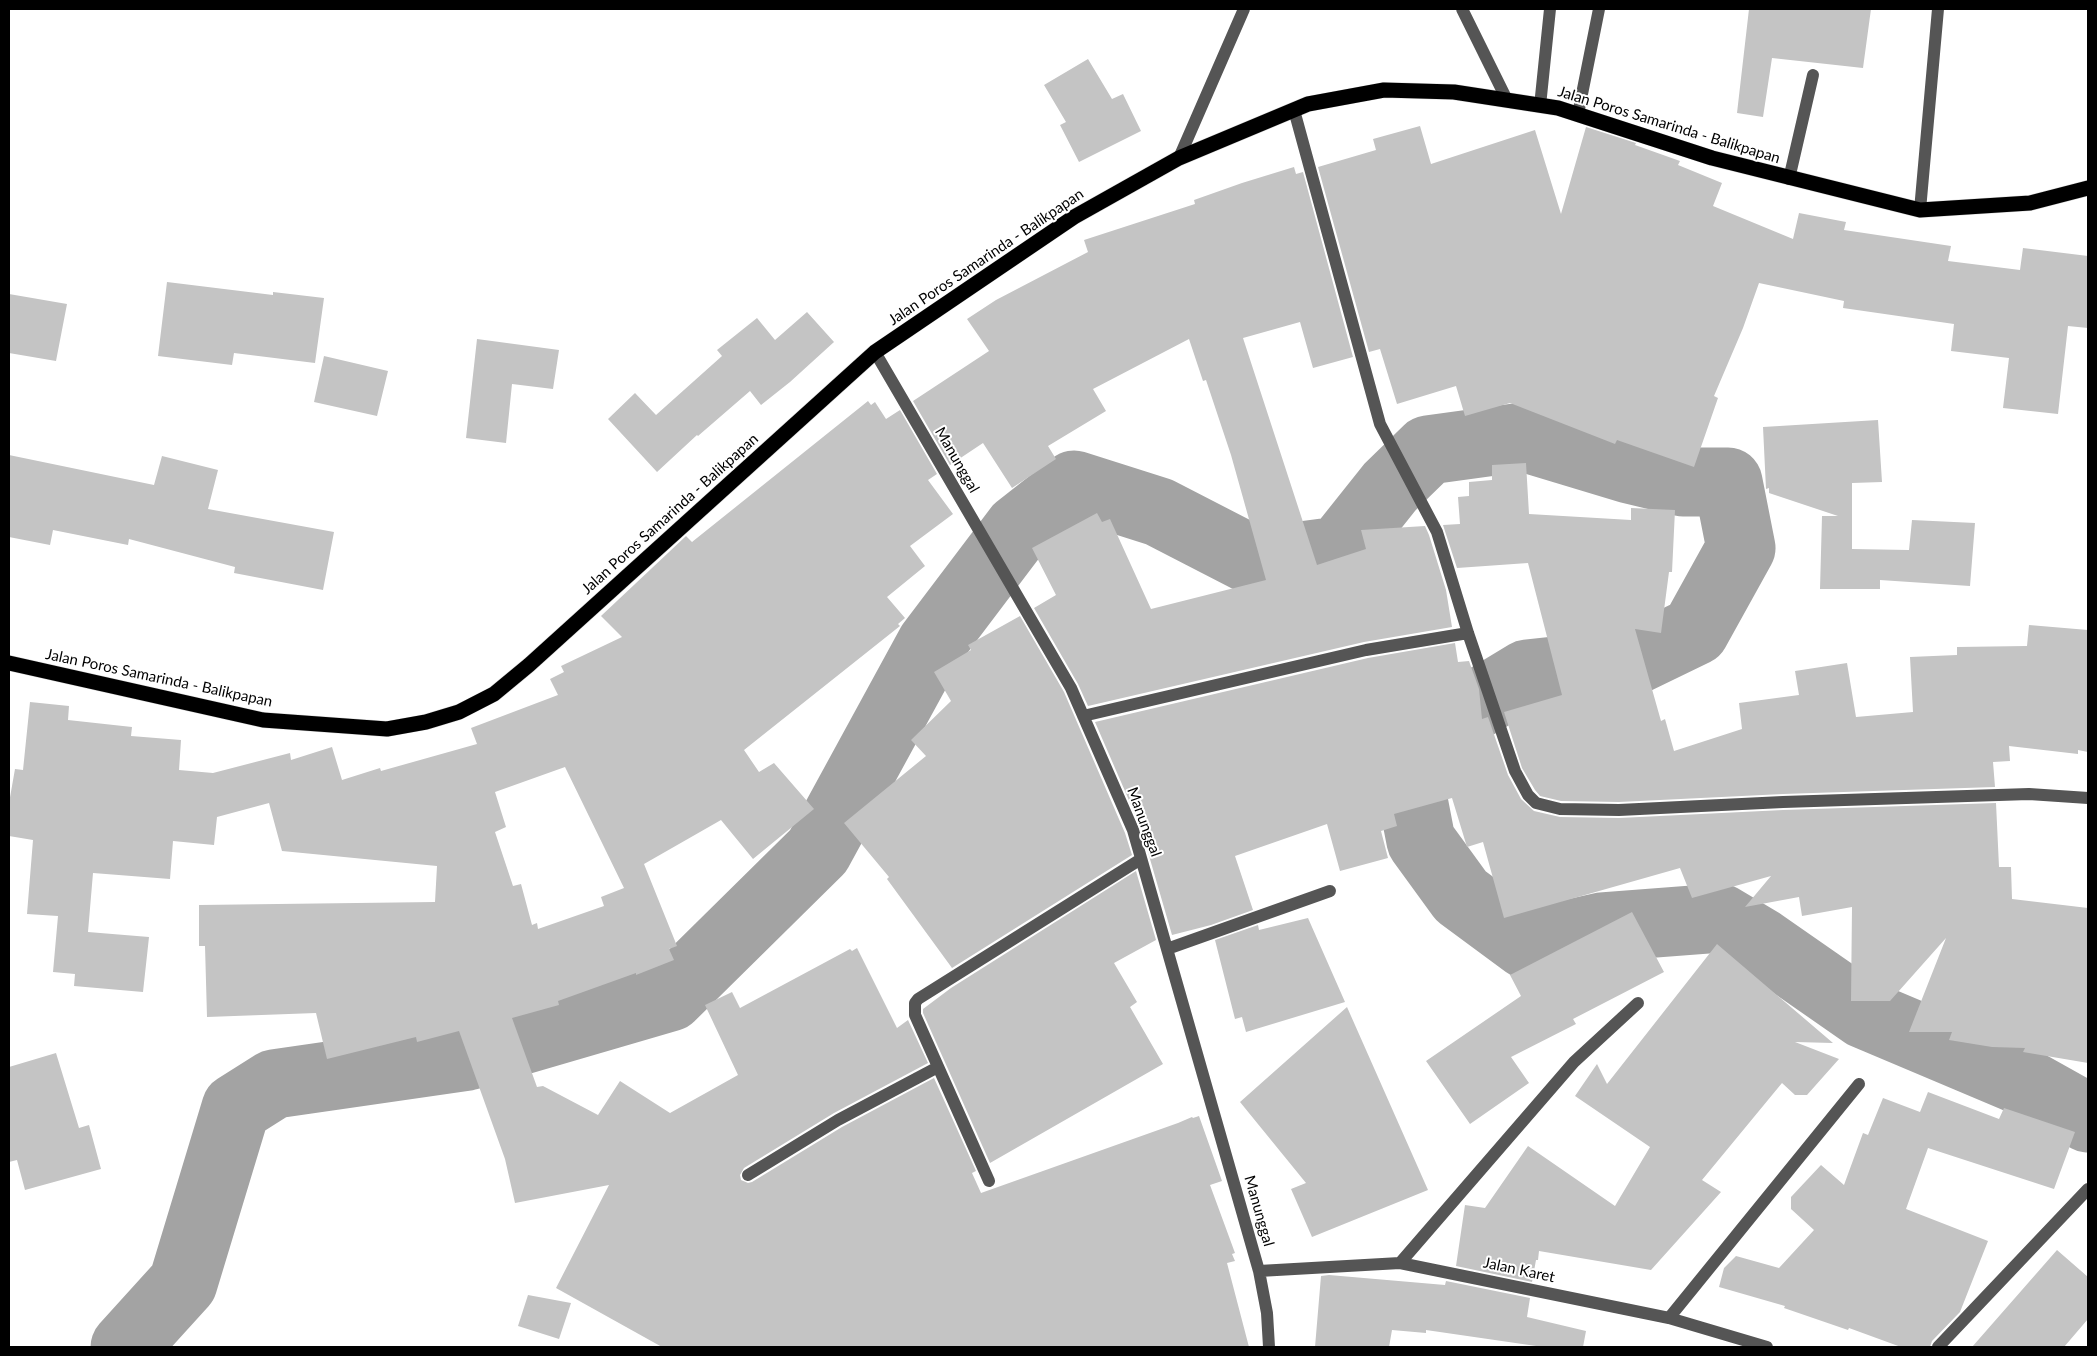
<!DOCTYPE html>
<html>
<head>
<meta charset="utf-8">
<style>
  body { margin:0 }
  #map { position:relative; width:2097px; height:1356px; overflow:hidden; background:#fff; font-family:Lato,sans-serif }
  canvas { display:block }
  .frame { position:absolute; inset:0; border:10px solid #000; pointer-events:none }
</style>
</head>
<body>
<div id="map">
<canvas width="2097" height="1356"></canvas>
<div class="frame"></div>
</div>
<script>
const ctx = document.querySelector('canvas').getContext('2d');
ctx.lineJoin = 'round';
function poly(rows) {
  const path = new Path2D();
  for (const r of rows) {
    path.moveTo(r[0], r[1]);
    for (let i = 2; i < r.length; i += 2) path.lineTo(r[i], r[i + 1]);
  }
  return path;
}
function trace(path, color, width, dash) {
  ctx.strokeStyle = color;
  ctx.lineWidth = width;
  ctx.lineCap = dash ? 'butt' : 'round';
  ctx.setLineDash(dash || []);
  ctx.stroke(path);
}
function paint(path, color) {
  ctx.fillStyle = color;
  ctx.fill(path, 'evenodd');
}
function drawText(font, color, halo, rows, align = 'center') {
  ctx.font = font + ' Lato,sans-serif';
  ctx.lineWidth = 4;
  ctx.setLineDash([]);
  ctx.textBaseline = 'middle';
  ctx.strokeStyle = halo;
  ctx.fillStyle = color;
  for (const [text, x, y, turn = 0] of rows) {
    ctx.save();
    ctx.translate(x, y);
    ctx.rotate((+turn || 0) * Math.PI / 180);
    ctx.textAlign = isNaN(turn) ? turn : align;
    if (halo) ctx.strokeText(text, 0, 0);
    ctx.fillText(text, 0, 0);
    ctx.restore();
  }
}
trace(poly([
  [125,1347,183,1283,236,1108,274,1084,468,1056,670,997,818,851,931,644,1018,529,1074,485,1159,512,1256,562,1339,551,1390,487,1428,450,1523,437,1629,469,1683,482,1728,482,1741,548,1695,631,1629,663,1527,674,1451,720,1409,779,1421,841,1461,896,1526,944,1602,927,1720,918,1762,943,1864,1014,2018,1079,2088,1118]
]), '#a3a3a3', 69);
paint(poly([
  [1749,9,1871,9,1863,68,1772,58,1763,117,1737,113],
  [1088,59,1112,99,1123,94,1141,131,1079,162,1060,125,1066,122,1044,85],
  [1420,126,1431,164,1535,130,1561,214,1586,127,1636,143,1635,145,1680,161,1678,165,1722,183,1713,206,1793,239,1799,213,1846,222,1844,230,1951,246,1948,261,2020,270,2023,248,2088,256,2088,328,2068,326,2058,414,2003,408,2009,358,1951,351,1954,324,1843,308,1844,301,1759,283,1743,328,1714,396,1718,398,1694,467,1617,440,1615,444,1510,403,1465,416,1456,386,1397,404,1380,349,1369,352,1318,167,1376,150,1373,139],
  [1294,167,1296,174,1303,172,1353,357,1313,368,1300,322,1243,338,1317,565,1366,549,1361,530,1425,526,1429,535,1446,590,1452,627,1364,642,1088,706,1078,684,1034,608,1056,595,1032,548,1097,513,1102,522,1110,519,1151,609,1266,580,1231,455,1206,380,1203,381,1189,339,1093,389,1106,411,1048,446,1056,459,1012,488,983,443,950,465,913,401,989,351,967,319,996,300,1088,252,1084,240,1195,204,1194,200,1242,183],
  [167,282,273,295,273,292,324,298,315,363,234,353,232,365,158,356],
  [9,294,67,304,56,361,9,353],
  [807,312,834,342,790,382,761,405,750,391,698,436,697,435,657,472,608,419,635,393,656,415,722,356,717,350,757,318,775,340],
  [477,339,559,350,553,389,512,384,506,443,466,438],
  [324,356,388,371,377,416,314,402],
  [868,401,871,405,875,402,886,419,900,410,937,474,928,480,953,514,910,546,925,566,887,597,905,618,898,624,900,626,744,750,759,772,774,763,814,809,753,859,721,820,644,864,677,946,669,949,674,960,636,975,636,973,558,1001,559,1005,512,1018,537,1087,543,1086,598,1115,620,1081,670,1113,738,1075,705,1005,732,992,740,1008,850,949,852,951,857,948,897,1028,908,1020,928,1063,834,1113,744,1168,740,1175,741,1180,748,1183,752,1182,842,1127,934,1078,976,1171,972,1173,981,1193,1178,1123,1192,1117,1193,1118,1199,1116,1222,1181,1210,1185,1235,1253,1232,1254,1235,1261,1227,1263,1249,1347,662,1347,556,1288,609,1185,515,1203,505,1159,459,1031,417,1042,416,1037,327,1059,316,1013,207,1017,205,946,199,946,199,905,435,902,437,866,282,851,269,803,217,817,214,845,173,841,170,879,93,873,88,932,149,937,143,992,74,986,75,974,53,972,58,916,27,914,33,840,9,836,9,803,15,769,23,770,30,702,69,706,68,720,132,727,131,736,181,740,179,770,213,773,290,753,291,760,332,747,342,780,380,768,381,771,477,744,471,728,558,695,550,679,564,672,561,666,622,637,601,616,686,536,692,542],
  [565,767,624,888,601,897,604,906,538,929,537,923,532,925,521,884,513,886,495,832,506,827,495,792],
  [1878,420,1882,482,1852,483,1852,549,1909,550,1912,520,1975,523,1970,586,1880,580,1880,589,1820,589,1822,516,1838,516,1769,493,1769,488,1766,489,1763,427],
  [9,455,154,485,162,456,218,470,208,509,334,532,323,590,234,573,235,567,129,539,128,545,53,530,50,545,9,537],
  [1526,463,1529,514,1631,520,1631,508,1675,510,1672,572,1669,572,1661,633,1635,629,1661,721,1665,719,1674,751,1742,729,1739,703,1799,695,1795,671,1847,663,1856,717,1913,712,1910,657,1957,655,1957,647,2027,646,2029,625,2088,630,2088,752,2078,750,2078,754,2009,746,2010,761,1993,762,1995,787,1783,794,1619,802,1561,801,1540,796,1535,790,1522,768,1504,712,1562,695,1528,563,1457,568,1443,525,1460,524,1458,497,1469,496,1469,482,1492,480,1492,465],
  [1020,616,1064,692,1125,833,1132,855,952,968,887,879,889,877,844,823,926,756,911,740,951,701,934,672,971,650,968,645],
  [1455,643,1458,662,1469,661,1479,689,1482,719,1488,717,1508,775,1521,799,1534,811,1560,817,1619,818,1783,810,1996,803,1999,867,2011,867,2012,899,2088,908,2088,1063,2023,1052,2025,1048,1992,1047,1949,1040,1952,1032,1909,1032,1946,938,1890,1001,1851,1001,1852,907,1802,916,1799,897,1745,907,1771,876,1692,898,1680,868,1504,918,1483,842,1467,847,1452,798,1394,814,1397,826,1381,831,1388,858,1340,871,1327,824,1235,856,1253,910,1211,925,1172,935,1141,828,1095,722,1368,658],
  [1136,871,1156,940,1114,963,1137,1002,1130,1007,1163,1064,990,1163,923,1013,923,1009,951,988],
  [1632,912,1664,972,1573,1019,1576,1024,1511,1057,1529,1083,1470,1124,1426,1061,1521,996,1510,975],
  [1308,918,1345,1002,1246,1032,1242,1017,1235,1019,1215,940,1258,925,1259,930],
  [1717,944,1833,1043,1795,1042,1839,1059,1807,1095,1795,1095,1782,1083,1702,1180,1721,1192,1651,1270,1539,1251,1538,1260,1536,1260,1532,1282,1456,1266,1465,1205,1485,1208,1528,1146,1615,1206,1650,1147,1575,1096,1597,1064,1607,1084],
  [1347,1007,1428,1190,1312,1237,1291,1189,1306,1183,1240,1102],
  [56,1053,79,1128,89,1125,101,1169,25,1190,17,1160,9,1162,9,1067],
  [1928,1092,1999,1119,2004,1108,2075,1132,2054,1189,1928,1148,1906,1209,1988,1241,1960,1312,1932,1341,1930,1347,1901,1347,1849,1328,1848,1330,1784,1308,1785,1306,1719,1287,1724,1268,1736,1256,1779,1268,1814,1230,1791,1209,1791,1197,1821,1165,1844,1185,1863,1133,1868,1135,1883,1098,1920,1112],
  [2057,1250,2088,1277,2088,1319,2064,1347,1972,1347],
  [1329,1275,1445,1285,1446,1281,1530,1298,1527,1317,1586,1331,1583,1347,1543,1347,1426,1330,1426,1333,1392,1330,1389,1347,1315,1347,1321,1276],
  [528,1295,571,1303,559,1339,518,1326]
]), '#c4c4c4');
const highway = poly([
  [9,663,263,720,387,729,426,722,459,712,494,694,529,665,875,352,1074,217,1179,158,1308,104,1384,90,1454,92,1558,108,1712,158,1920,210,2030,203,2088,188]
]);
trace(highway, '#dbdbdb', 16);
trace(poly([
  [1462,9,1507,100],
  [1540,106,1550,9],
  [1294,110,1380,424,1437,532,1468,633,1515,771,1528,795,1536,803,1560,809,1619,810,1783,802,2029,794,2088,798],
  [1578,114,1599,9],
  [1179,158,1244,9],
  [1789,179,1813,75],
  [1920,210,1938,9],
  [875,352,1071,688,1133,830,1259,1271,1267,1313,1269,1347],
  [1083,716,1366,650,1468,633],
  [1167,949,1330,891],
  [748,1175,838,1120,938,1067],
  [989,1181,915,1015,915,1003,918,999,1141,859],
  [1400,1263,1574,1062,1638,1003],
  [1259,1271,1400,1263,1669,1318,1767,1347],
  [1669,1318,1859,1084],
  [1938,1347,2088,1189]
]), '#555', 12);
trace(highway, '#000', 15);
drawText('15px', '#000', '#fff', [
  ["Jalan Poros Samarinda - Balikpapan",1669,125,17],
  ["Jalan Poros Samarinda - Balikpapan",986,257,-34],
  ["Manunggal",957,460,60],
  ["Jalan Poros Samarinda - Balikpapan",670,514,-42],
  ["Jalan Poros Samarinda - Balikpapan",159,678,12],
  ["Manunggal",1144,822,70],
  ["Manunggal",1259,1211,74],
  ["Jalan Karet",1519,1270,12]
]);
</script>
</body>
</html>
